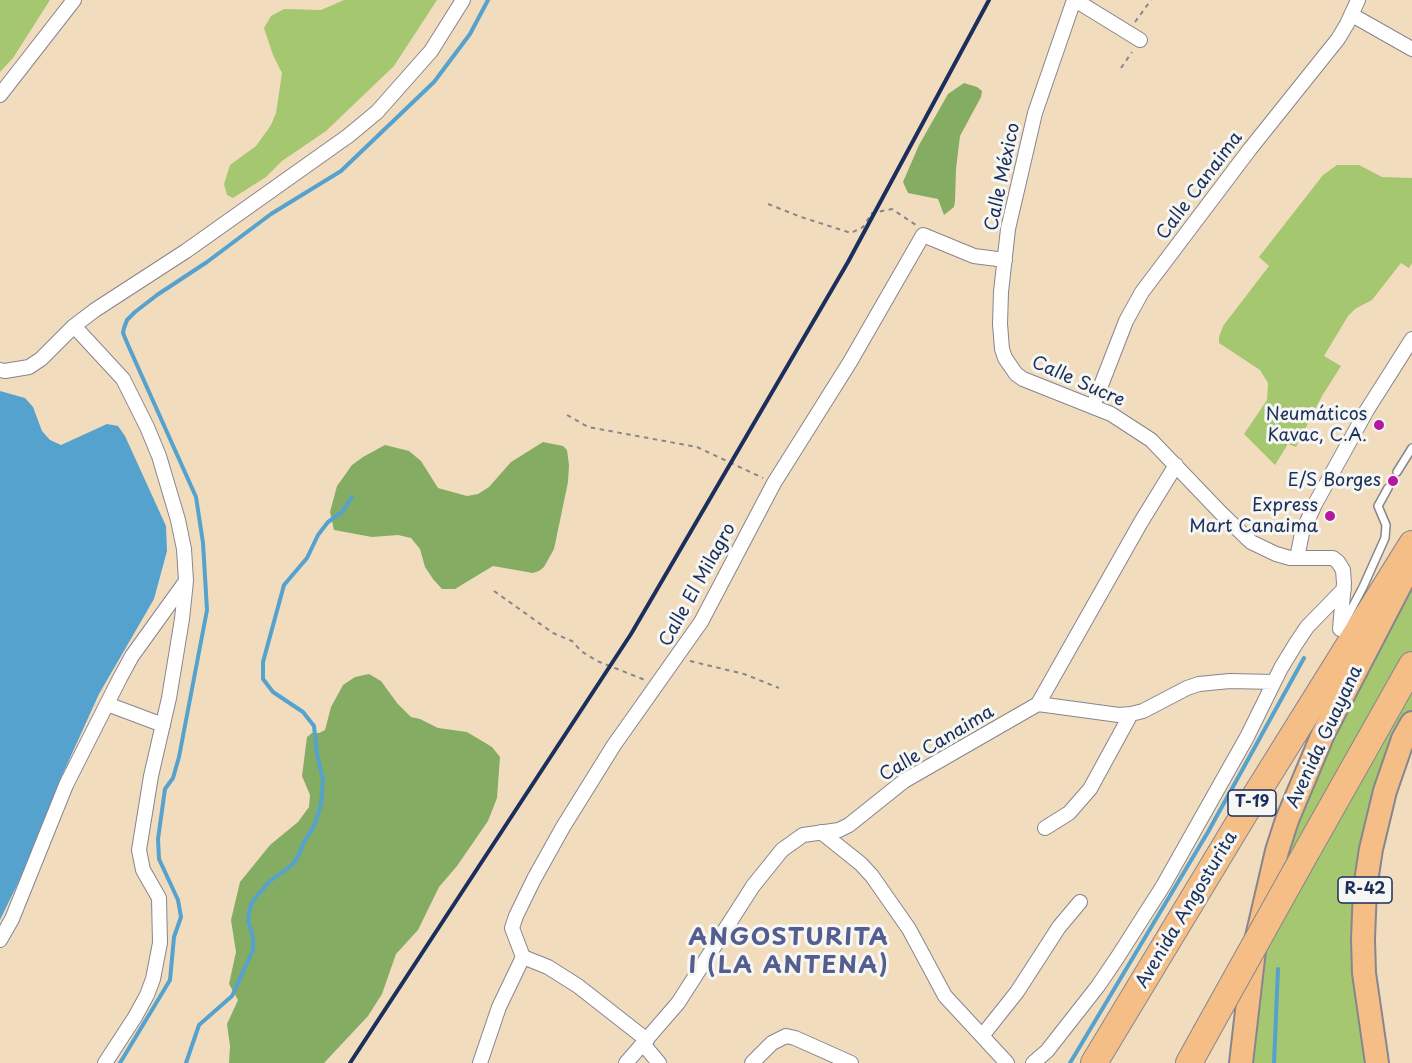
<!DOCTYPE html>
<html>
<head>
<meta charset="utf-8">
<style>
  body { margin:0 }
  canvas { display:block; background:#f2dcbe }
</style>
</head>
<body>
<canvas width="1412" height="1063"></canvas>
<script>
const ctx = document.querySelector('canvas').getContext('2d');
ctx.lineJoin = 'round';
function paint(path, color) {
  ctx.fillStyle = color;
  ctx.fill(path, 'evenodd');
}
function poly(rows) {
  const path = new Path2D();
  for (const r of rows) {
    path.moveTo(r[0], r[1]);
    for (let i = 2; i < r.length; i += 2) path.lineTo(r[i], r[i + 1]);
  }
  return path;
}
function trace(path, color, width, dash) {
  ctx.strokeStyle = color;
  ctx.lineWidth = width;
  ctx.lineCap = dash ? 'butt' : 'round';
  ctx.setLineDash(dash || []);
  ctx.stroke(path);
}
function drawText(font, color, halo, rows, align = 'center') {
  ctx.font = font + ' "Playpen Sans",sans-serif';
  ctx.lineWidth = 6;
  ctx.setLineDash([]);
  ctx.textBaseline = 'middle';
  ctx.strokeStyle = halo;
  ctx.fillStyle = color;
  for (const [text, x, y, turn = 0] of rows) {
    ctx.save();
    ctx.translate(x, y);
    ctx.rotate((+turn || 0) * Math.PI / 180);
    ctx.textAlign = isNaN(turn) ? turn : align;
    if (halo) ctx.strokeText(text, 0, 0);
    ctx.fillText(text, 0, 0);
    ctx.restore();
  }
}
paint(poly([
  [0,0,50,0,13,58,0,72],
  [344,0,437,0,394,66,326,131,282,161,266,177,233,198,227,195,224,184,230,165,256,146,271,125,276,113,282,73,273,55,264,28,271,16,284,9,321,10],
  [1337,165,1359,165,1382,177,1412,178,1412,263,1409,268,1401,263,1372,300,1355,309,1348,316,1324,356,1341,366,1322,396,1296,447,1288,444,1275,465,1244,434,1267,400,1268,383,1260,370,1219,343,1219,337,1223,326,1269,266,1259,257,1323,175],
  [1412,562,1412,723,1371,849,1377,1063,1241,1063,1277,851]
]), '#a5c770');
paint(poly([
  [964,83,977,87,982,91,981,97,960,136,956,169,955,201,954,207,944,215,938,199,908,193,903,182,919,145,948,94],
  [543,442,563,446,567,450,569,465,568,482,554,549,544,567,539,571,533,573,493,566,455,589,442,589,433,579,425,567,420,549,411,538,398,535,372,537,334,530,330,512,337,486,352,465,363,457,385,445,409,451,421,461,438,488,467,496,478,494,489,487,511,462],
  [369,674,381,681,397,703,411,717,420,719,438,728,467,732,492,747,500,757,497,798,488,821,457,866,439,887,418,930,396,954,382,994,368,1016,324,1063,229,1063,230,1046,227,1024,238,1000,229,984,236,952,231,920,240,882,270,845,298,822,309,807,310,795,302,776,307,737,312,733,319,733,325,730,331,707,343,685,355,677]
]), '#84ac62');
paint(poly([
  [0,391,25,398,33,407,42,431,50,440,61,445,107,424,118,426,125,436,166,526,167,551,154,599,99,694,60,780,34,850,0,920]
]), '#55a2ce');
trace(poly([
  [120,1063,170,980,174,937,181,917,178,900,159,859,158,839,165,789,173,778,179,757,207,610,203,543,196,497,128,345,123,333,124,328,127,320,135,312,157,295,207,262,271,214,341,171,434,82,470,34,488,0],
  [186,1063,199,1025,232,996,253,950,253,937,248,920,250,907,255,898,270,881,292,865,298,857,303,844,315,824,321,804,323,780,317,754,314,726,303,712,273,692,263,679,263,662,284,585,307,558,318,535,328,522,342,512,352,497],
  [1070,1063,1208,832,1304,658],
  [1274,1063,1278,969]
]), '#55a2ce', 4);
const service = poly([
  [1397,472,1412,448],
  [1345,621,1363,587,1385,538,1386,525,1378,506,1388,488]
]);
const minor = poly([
  [1074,0,1035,113,1008,229,1001,292,1000,324,1002,349,1005,358,1016,374,1023,379,1111,414,1151,440,1221,513,1251,542,1276,554,1290,558,1333,558,1338,562,1343,570,1344,583,1340,629],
  [1075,0,1140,40],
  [1352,15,1412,49],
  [0,95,74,0],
  [74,326,123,379,147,427,159,456,178,520,184,549,186,581,182,619,169,698,151,776,139,850,143,870,159,898,160,943,153,979,147,995,135,1017,105,1063],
  [0,370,5,371,29,367,41,359,74,326,95,310,186,251,348,136,377,112,431,51,463,0],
  [1093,406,1126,321,1142,292,1250,149,1338,39,1347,24,1358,0],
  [1297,558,1302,533,1315,504,1367,410,1412,339],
  [107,704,163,725],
  [1038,704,1119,715,1131,714,1143,711,1187,688,1199,684,1230,681,1274,682],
  [1045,828,1069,813,1090,789,1131,714],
  [821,832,861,864,872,876,909,929,945,996,1007,1063],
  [0,940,12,919,66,785,120,678,132,656,186,581],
  [523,957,512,928,516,916,534,879,563,827,614,745,701,622,774,483,850,362,923,235,974,256,1005,260],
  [523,957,548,967,578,986,647,1040],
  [982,1036,1017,992,1059,927,1080,902],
  [643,1044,659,1063],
  [480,1063,499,1007,523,957],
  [626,1063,678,1003,753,886,782,850,803,835,839,830,849,825,904,781,1038,704,1141,522,1176,465],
  [752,1063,772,1043,786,1036,795,1038,851,1063],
  [1033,1063,1047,1051,1098,986,1117,958,1163,886,1247,737,1281,668,1295,645,1307,627,1344,589]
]);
const primary = poly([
  [1241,1063,1254,950,1277,851,1287,820,1323,734,1407,572],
  [1377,1063,1364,973,1363,939,1365,888,1371,849,1385,791,1403,739,1412,723]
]);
const motorway = poly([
  [1307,851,1412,665],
  [1094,1063,1252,801,1412,544],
  [1189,1063,1205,1034]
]);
trace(service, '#86868e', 10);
trace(minor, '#86868e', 16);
trace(primary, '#86868e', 26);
trace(motorway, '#86868e', 28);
trace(poly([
  [1135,22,1151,0],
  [1121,68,1132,52],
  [768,204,801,217,851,233,863,227,872,213,892,209,916,225],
  [567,415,588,427,697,447,763,478],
  [494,591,553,633,572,641,581,651,597,661,645,680],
  [690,661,744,674,779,688]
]), '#86868e', 2, [4.5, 4.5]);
trace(service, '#fff', 7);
trace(minor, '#fff', 14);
trace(primary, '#f5be86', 22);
trace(motorway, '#f5be86', 26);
trace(poly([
  [350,1063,631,634,848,262,989,0]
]), '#1b2f5e', 4);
const motorwayBridge = poly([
  [1205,1034,1307,851]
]);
trace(motorwayBridge, '#86868e', 28, []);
trace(motorwayBridge, '#f5be86', 26);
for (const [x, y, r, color] of [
  [1379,425,6,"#b5179e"],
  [1393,481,6,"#b5179e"],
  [1330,516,6,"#b5179e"]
]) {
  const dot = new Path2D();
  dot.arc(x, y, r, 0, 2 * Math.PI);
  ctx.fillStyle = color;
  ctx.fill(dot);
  trace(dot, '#f6f6f2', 2);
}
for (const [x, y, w] of [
  [1252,803,48],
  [1365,890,54]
]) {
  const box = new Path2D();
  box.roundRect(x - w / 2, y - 13, w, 26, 4.5);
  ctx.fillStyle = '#f6f6f2';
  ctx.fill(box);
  trace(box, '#1b2f5e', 1.5);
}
drawText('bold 16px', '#1b2f5e', null, [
  ["T-19",1252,803],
  ["R-42",1365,890]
]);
drawText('18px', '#1b2f5e', '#f6f6f2', [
  ["Calle México",1003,177,-78],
  ["Calle Canaima",1200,186,-53],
  ["Calle Sucre",1078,382,24],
  ["Calle El Milagro",698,585,-61],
  ["Avenida Guayana",1325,737,-65],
  ["Calle Canaima",937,744,-31],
  ["Avenida Angosturita",1187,910,-59]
]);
drawText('18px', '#1b2f5e', '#f6f6f2', [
  ["Neumáticos",1367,415],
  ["Kavac, C.A.",1367,436],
  ["E/S Borges",1381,481],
  ["Express",1318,506],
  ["Mart Canaima",1318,527]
], 'right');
ctx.letterSpacing = '1.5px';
drawText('bold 24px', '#545d8f', '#f6f6f2', [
  ["ANGOSTURITA",789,938],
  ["I (LA ANTENA)",789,966]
]);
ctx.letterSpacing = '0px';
</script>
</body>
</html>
